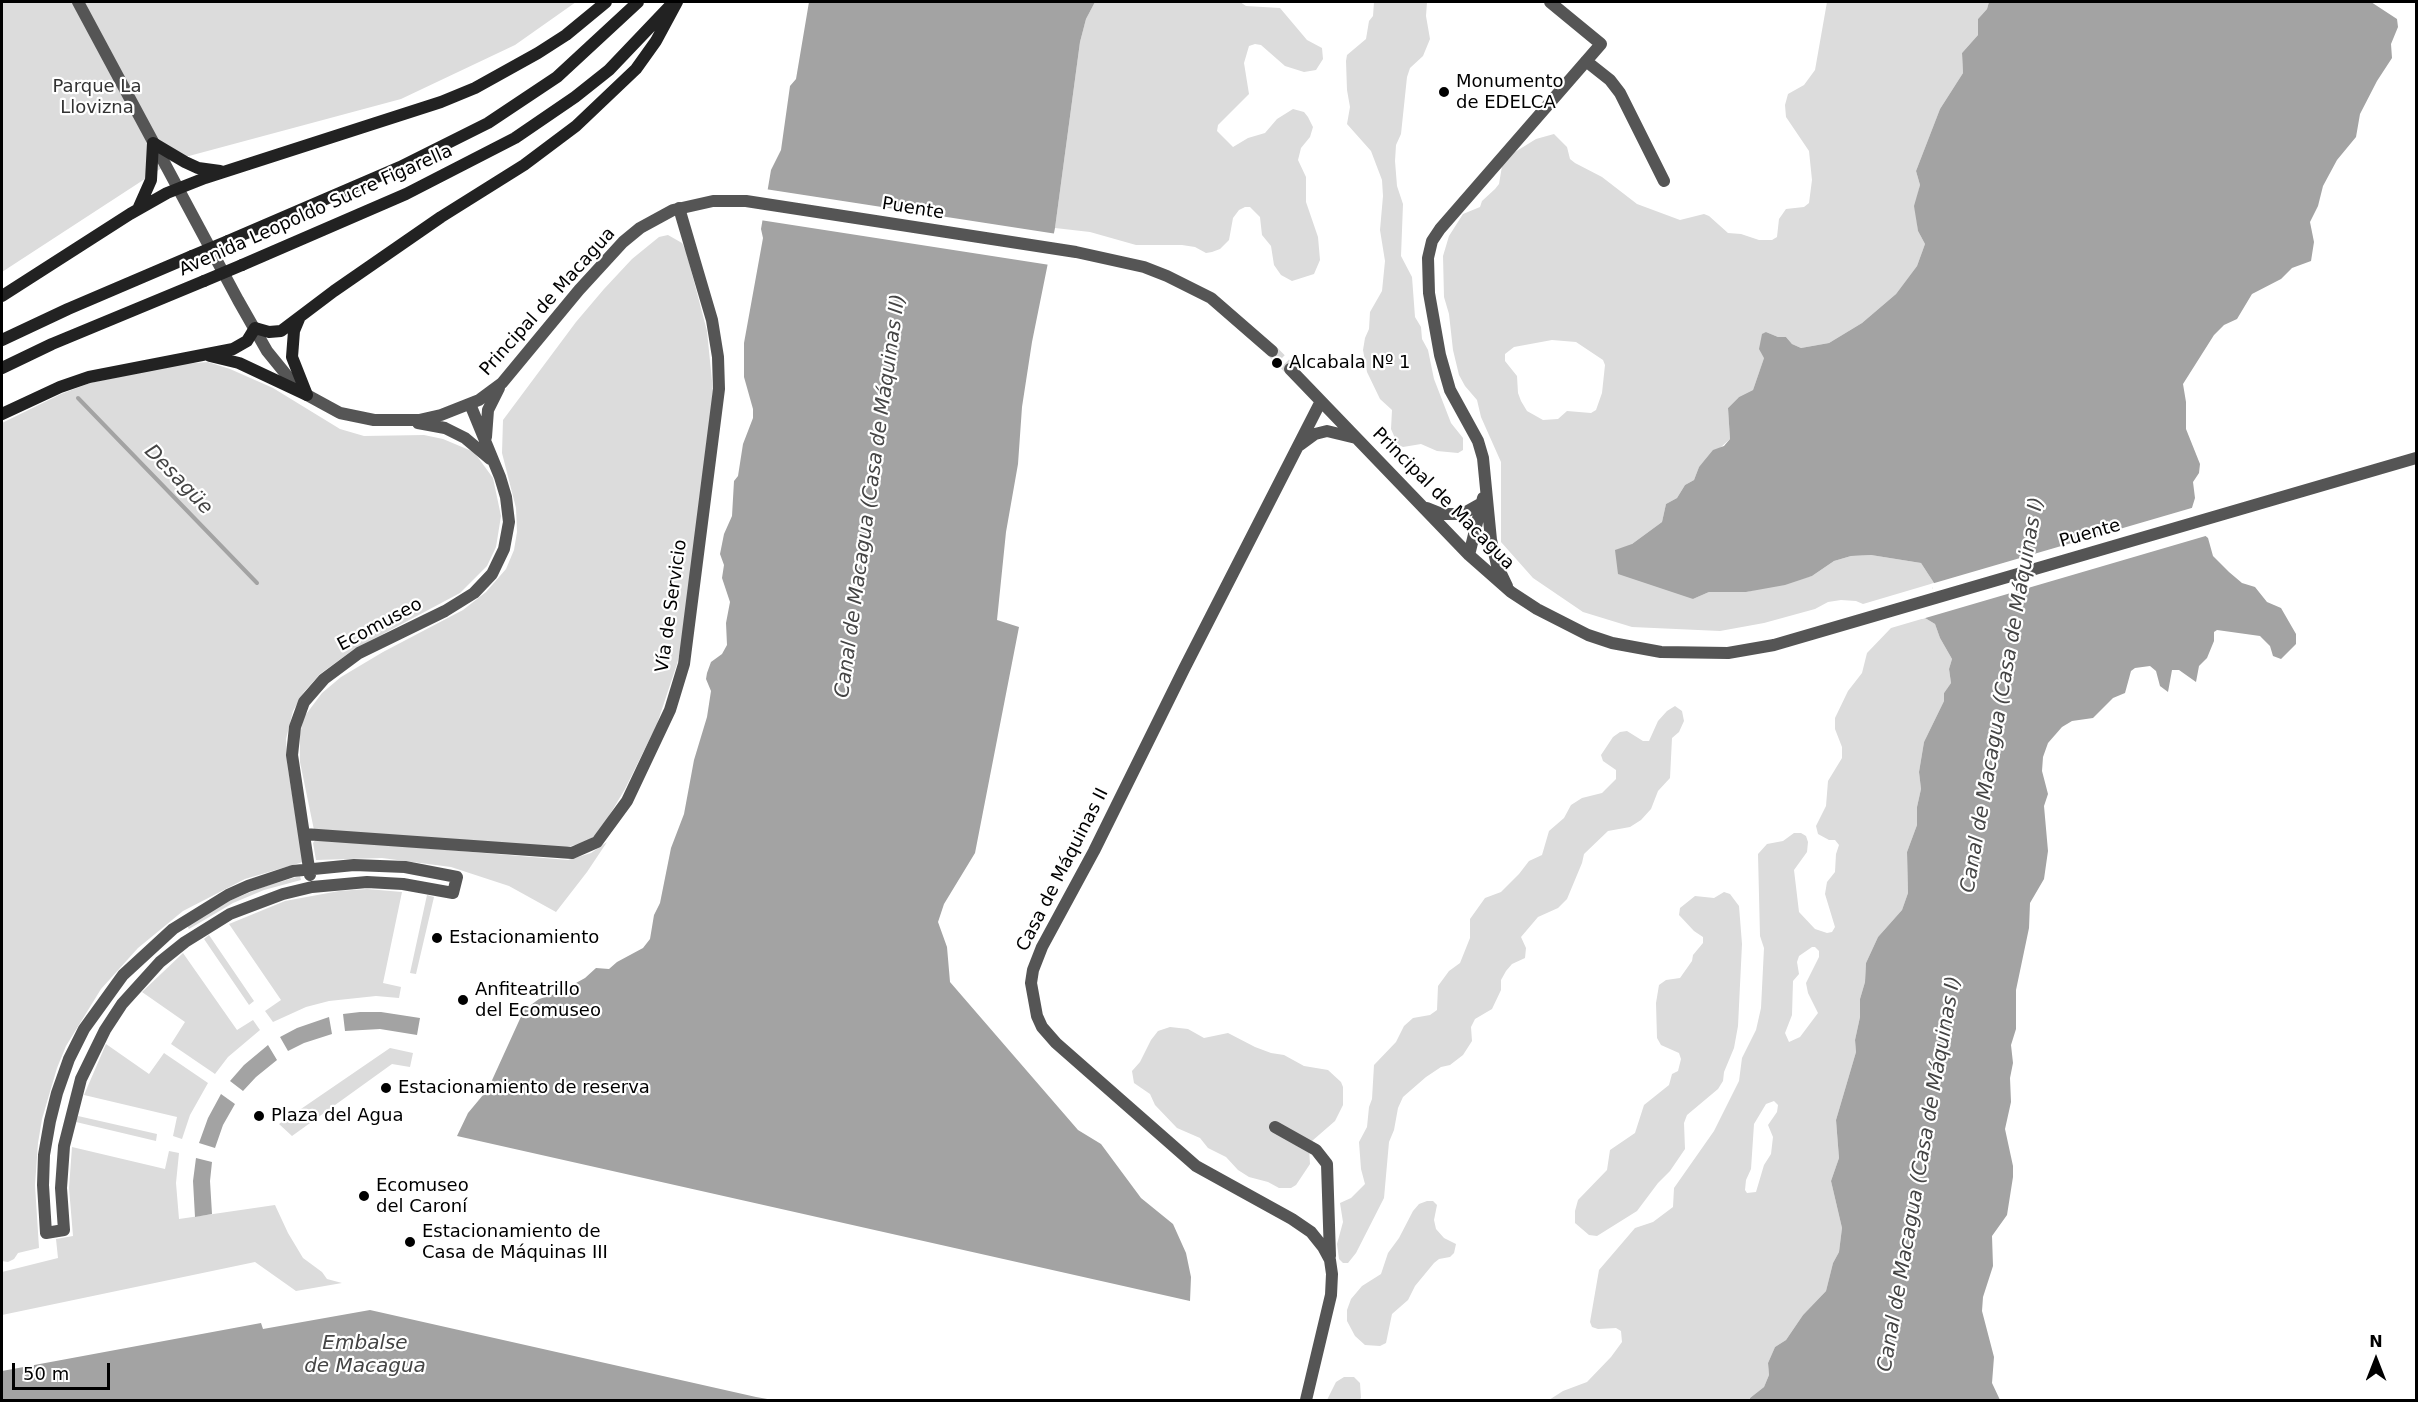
<!DOCTYPE html>
<html>
<head>
<meta charset="utf-8">
<style>
  body { margin:0 }
  #map { position:relative; width:2418px; height:1402px; overflow:hidden; background:#fff; font-family:"DejaVu Sans",sans-serif }
  canvas { display:block }
  .frame { position:absolute; inset:0; border:3px solid #000; pointer-events:none }
  .north { position:absolute; left:2346px; top:1330px; width:60px; height:60px; -webkit-text-stroke:4px #fff; paint-order:stroke; rotate:0deg; font-size:16px; font-weight:700; line-height:24px; text-align:center; color:#000 }
  .north::after { content:''; display:block; margin:auto; width:21px; height:27px; background:#000; clip-path:polygon(50% 0,100% 100%,50% 72%,0 100%) }
  .scale { position:absolute; left:12px; top:1363px; width:98px; height:27px; box-sizing:border-box; border:3px solid #000; border-top:0; padding-left:8px; font-size:18px; line-height:21px; white-space:nowrap; color:#000; -webkit-text-stroke:4px #fff; paint-order:stroke }
</style>
</head>
<body>
<div id="map">
<canvas width="2418" height="1402"></canvas>
<div class="frame"></div>
<div class="north">N</div>
<div class="scale">50 m</div>
</div>
<script>
const ctx = document.querySelector('canvas').getContext('2d');
ctx.lineJoin = 'round';
function paint(path, color) {
  ctx.fillStyle = color;
  ctx.fill(path, 'evenodd');
}
function poly(rows) {
  const path = new Path2D();
  for (const r of rows) {
    path.moveTo(r[0], r[1]);
    for (let i = 2; i < r.length; i += 2) path.lineTo(r[i], r[i + 1]);
  }
  return path;
}
function trace(path, color, width, dash) {
  ctx.strokeStyle = color;
  ctx.lineWidth = width;
  ctx.lineCap = dash ? 'butt' : 'round';
  ctx.setLineDash(dash || []);
  ctx.stroke(path);
}
function drawText(font, color, halo, rows, align = 'center') {
  ctx.font = font + ' "DejaVu Sans",sans-serif';
  ctx.lineWidth = 4.5;
  ctx.setLineDash([]);
  ctx.textBaseline = 'middle';
  ctx.strokeStyle = halo;
  ctx.fillStyle = color;
  for (const [text, x, y, turn = 0] of rows) {
    ctx.save();
    ctx.translate(x, y);
    ctx.rotate((+turn || 0) * Math.PI / 180);
    ctx.textAlign = isNaN(turn) ? turn : align;
    if (halo) ctx.strokeText(text, 0, 0);
    ctx.fillText(text, 0, 0);
    ctx.restore();
  }
}
paint(poly([
  [2,2,576,2,515,45,401,99,174,160,2,272],
  [1095,2,1240,2,1246,6,1280,8,1307,40,1322,48,1323,59,1316,70,1304,72,1285,66,1261,45,1255,44,1249,46,1244,63,1249,94,1218,125,1217,131,1233,147,1248,138,1265,133,1277,119,1293,109,1304,112,1308,117,1313,127,1310,137,1301,148,1298,160,1306,177,1306,202,1318,237,1320,260,1314,274,1292,281,1281,275,1274,265,1271,246,1262,235,1260,217,1250,207,1245,207,1239,210,1233,218,1229,240,1220,249,1212,252,1206,253,1195,247,1182,245,1136,245,1090,232,1055,228,1080,42,1086,19],
  [1374,2,1427,2,1426,16,1430,39,1423,56,1410,68,1407,77,1401,134,1396,145,1395,161,1397,186,1403,204,1401,256,1412,277,1415,317,1421,327,1422,339,1428,350,1434,379,1451,423,1463,438,1463,450,1458,453,1437,451,1421,444,1403,447,1398,445,1391,429,1392,410,1380,399,1367,372,1363,350,1365,338,1369,329,1370,312,1382,291,1385,261,1380,230,1383,196,1382,180,1371,151,1347,124,1350,107,1347,90,1346,61,1347,55,1366,39,1369,21,1373,16],
  [1827,2,1989,2,1987,9,1978,19,1978,35,1962,53,1963,73,1940,109,1916,171,1920,185,1915,206,1918,231,1925,244,1917,266,1896,294,1862,323,1829,343,1801,348,1792,344,1786,337,1778,337,1766,332,1764,358,1753,390,1739,397,1728,408,1730,439,1699,467,1694,480,1685,485,1677,498,1666,504,1662,522,1632,544,1693,599,1709,592,1746,592,1812,576,1834,561,1851,556,1871,555,1921,563,1934,583,1863,604,1856,601,1841,600,1828,602,1815,609,1764,623,1720,631,1632,627,1583,612,1533,578,1501,542,1501,462,1481,417,1477,400,1465,386,1459,375,1453,350,1449,314,1444,297,1443,256,1449,236,1463,214,1480,207,1482,201,1495,189,1499,184,1502,166,1515,152,1536,139,1554,134,1567,147,1570,159,1575,163,1602,177,1637,204,1680,220,1704,214,1709,216,1728,233,1741,234,1759,240,1772,240,1777,237,1779,219,1786,209,1804,207,1809,203,1812,180,1809,151,1786,117,1785,105,1788,94,1804,85,1815,70],
  [1552,340,1576,342,1603,360,1605,365,1602,393,1596,410,1591,413,1567,411,1558,419,1543,420,1527,411,1521,401,1518,393,1517,376,1505,361,1505,354,1514,347],
  [668,235,682,243,686,251,707,331,713,391,708,442,683,639,677,664,657,724,625,789,600,831,587,842,563,848,314,830,300,762,300,734,304,717,322,693,341,677,383,652,463,610,486,592,506,569,514,550,517,532,516,508,502,453,503,420,576,322,604,289,632,259,659,237],
  [208,362,230,369,273,388,340,429,364,436,424,435,443,439,474,452,493,478,501,516,496,547,487,566,460,593,353,650,320,674,304,692,293,711,286,739,288,769,303,862,245,879,183,911,138,948,101,989,66,1046,57,1068,42,1119,38,1143,35,1185,39,1248,18,1253,14,1259,8,1262,2,1261,2,423,61,394,90,383,181,364],
  [1925,618,1935,624,1940,638,1952,659,1949,669,1951,683,1944,693,1944,701,1924,742,1919,772,1921,789,1917,807,1917,825,1907,852,1908,893,1902,910,1878,937,1866,963,1865,982,1860,999,1860,1017,1855,1040,1856,1052,1836,1120,1839,1158,1831,1181,1842,1228,1839,1252,1833,1263,1826,1291,1803,1315,1786,1340,1775,1347,1768,1363,1769,1375,1764,1387,1750,1398,1750,1400,1549,1400,1563,1391,1587,1382,1611,1357,1622,1342,1621,1331,1616,1328,1598,1329,1592,1327,1590,1322,1599,1270,1635,1228,1653,1222,1673,1207,1674,1188,1714,1131,1739,1081,1742,1058,1756,1030,1761,1008,1764,948,1760,936,1758,854,1767,844,1783,841,1794,833,1801,833,1806,836,1808,842,1807,852,1794,870,1799,912,1815,929,1827,933,1832,932,1835,927,1825,894,1827,882,1835,872,1836,854,1839,845,1835,840,1829,840,1818,834,1816,826,1826,806,1828,781,1842,758,1842,747,1835,729,1835,718,1848,691,1862,673,1867,653,1891,628],
  [1812,947,1815,947,1819,951,1819,957,1806,983,1808,993,1818,1013,1800,1037,1789,1042,1785,1033,1792,1015,1793,981,1799,974,1797,962,1799,956],
  [1774,1101,1778,1105,1777,1112,1768,1125,1773,1137,1771,1154,1764,1165,1756,1192,1747,1193,1745,1190,1746,1180,1751,1169,1754,1124,1766,1104],
  [1675,706,1682,711,1684,721,1679,732,1672,738,1670,778,1658,791,1651,809,1641,820,1630,827,1608,831,1584,854,1582,863,1567,899,1558,908,1538,917,1521,937,1526,948,1525,958,1512,964,1506,971,1501,980,1501,990,1492,1009,1475,1019,1471,1027,1472,1041,1463,1055,1450,1065,1441,1067,1426,1077,1403,1097,1398,1108,1394,1130,1389,1142,1384,1198,1356,1253,1348,1263,1343,1263,1339,1259,1337,1244,1343,1222,1340,1203,1351,1198,1365,1184,1361,1169,1359,1142,1367,1127,1369,1107,1372,1099,1374,1065,1396,1042,1404,1026,1413,1018,1430,1015,1437,1010,1438,986,1449,971,1460,963,1470,938,1470,919,1485,898,1501,892,1519,874,1529,861,1542,855,1549,831,1564,818,1571,805,1582,798,1602,793,1616,779,1616,770,1603,761,1601,755,1613,737,1620,732,1627,731,1643,741,1649,741,1658,721,1667,711],
  [316,839,568,860,591,853,607,842,587,872,556,912,509,886,451,867,382,858,316,860,313,843],
  [300,876,301,880,264,890,233,903,189,929,187,926,231,900,263,887],
  [367,889,402,892,383,983,401,987,399,998,376,996,329,1001,306,1007,273,1022,265,1011,281,1000,229,924,285,901,339,891],
  [1724,892,1730,894,1739,906,1742,944,1738,1026,1734,1048,1724,1072,1723,1081,1718,1089,1687,1115,1684,1123,1685,1149,1670,1171,1658,1183,1637,1211,1597,1236,1589,1235,1575,1223,1575,1211,1578,1200,1607,1170,1610,1150,1635,1133,1644,1105,1669,1085,1672,1074,1678,1071,1681,1059,1679,1053,1661,1045,1657,1038,1656,1003,1659,985,1666,980,1680,978,1692,961,1693,955,1703,943,1703,937,1694,931,1679,915,1680,908,1695,896,1714,898],
  [427,895,434,897,416,974,410,973],
  [209,935,254,1001,249,1005,204,939],
  [183,953,237,1030,253,1020,260,1030,228,1057,215,1074,171,1044,185,1022,142,992],
  [1170,1027,1188,1029,1204,1038,1228,1033,1255,1047,1271,1053,1284,1055,1304,1066,1328,1070,1341,1082,1343,1087,1343,1105,1335,1121,1312,1141,1309,1147,1310,1164,1296,1185,1291,1188,1279,1188,1268,1182,1249,1177,1238,1170,1226,1157,1208,1148,1200,1138,1177,1128,1155,1105,1150,1094,1134,1083,1132,1071,1140,1062,1151,1040,1158,1031],
  [106,1044,149,1074,164,1053,208,1083,190,1115,182,1139,173,1136,177,1117,84,1095],
  [390,1048,413,1053,410,1067,392,1064,292,1136,279,1124],
  [78,1116,157,1134,156,1141,76,1122],
  [72,1147,165,1169,169,1151,179,1153,176,1183,179,1219,275,1205,288,1233,303,1258,322,1272,327,1279,342,1283,296,1291,255,1262,2,1315,2,1272,58,1258,56,1239,73,1236,69,1188],
  [1427,1201,1433,1201,1437,1205,1434,1220,1436,1229,1444,1238,1456,1244,1454,1253,1450,1257,1439,1259,1434,1263,1415,1286,1408,1300,1392,1314,1386,1343,1380,1346,1365,1345,1355,1336,1347,1321,1347,1310,1351,1299,1362,1286,1381,1274,1388,1253,1399,1238,1413,1211,1419,1204],
  [1344,1377,1354,1377,1360,1383,1361,1398,1359,1400,1327,1400,1336,1382]
]), '#dcdcdc');
paint(poly([
  [809,2,1095,2,1086,19,1080,42,1055,228,1032,342,1022,407,1018,464,1006,532,997,620,1019,627,975,853,944,904,938,922,947,947,950,982,1078,1130,1101,1144,1141,1198,1173,1224,1186,1253,1191,1277,1190,1301,457,1136,468,1113,488,1089,524,1010,539,999,558,993,585,978,596,968,609,969,617,962,643,948,650,939,654,915,660,903,671,848,684,814,694,760,707,717,711,691,706,679,707,673,711,662,722,654,727,645,726,623,730,602,722,578,724,565,720,554,724,534,732,516,734,481,738,476,743,444,753,418,753,409,744,377,744,343,763,238,761,229,771,170,781,150,790,86,796,79],
  [1989,2,2371,2,2397,19,2398,27,2391,44,2392,58,2377,81,2360,114,2356,137,2337,160,2323,186,2318,206,2310,222,2314,242,2311,261,2292,268,2281,279,2252,294,2237,319,2224,325,2214,335,2183,384,2186,402,2186,429,2200,464,2199,473,2193,482,2195,498,2191,511,2192,525,2208,538,2213,556,2229,572,2242,583,2255,587,2267,602,2281,608,2296,634,2296,644,2281,659,2273,656,2270,646,2260,636,2217,630,2214,632,2214,641,2207,658,2199,666,2196,682,2179,670,2172,670,2168,692,2160,686,2156,671,2150,666,2135,668,2131,671,2125,693,2113,698,2093,718,2072,721,2062,727,2048,743,2043,757,2042,771,2048,794,2044,806,2048,851,2044,879,2030,903,2029,928,2016,990,2016,1029,2011,1045,2013,1063,2010,1078,2011,1102,2005,1129,2013,1166,2013,1177,2007,1215,1992,1236,1993,1266,1983,1297,1982,1311,1994,1357,1992,1383,2000,1400,1750,1400,1750,1398,1764,1387,1769,1375,1768,1363,1775,1347,1786,1340,1803,1315,1826,1291,1833,1263,1839,1252,1842,1228,1831,1181,1839,1158,1836,1120,1856,1052,1855,1040,1860,1017,1860,999,1865,982,1866,963,1878,937,1902,910,1908,893,1907,852,1917,825,1917,807,1921,789,1919,772,1924,742,1944,701,1944,693,1951,683,1949,669,1952,659,1940,638,1935,624,1925,618,1934,583,1921,563,1871,555,1851,556,1834,561,1812,576,1785,585,1746,592,1709,592,1693,599,1618,574,1615,550,1632,544,1662,522,1666,504,1677,498,1685,485,1694,480,1699,467,1713,450,1724,446,1730,439,1728,408,1739,397,1753,390,1764,358,1759,349,1762,334,1766,332,1778,337,1786,337,1792,344,1801,348,1829,343,1862,323,1896,294,1917,266,1925,244,1918,231,1914,206,1920,185,1916,171,1940,109,1963,73,1962,53,1978,35,1978,19,1987,9],
  [360,1012,381,1012,420,1018,417,1035,380,1029,345,1031,343,1014],
  [329,1017,332,1034,304,1043,288,1051,280,1037,297,1028],
  [268,1045,277,1060,256,1077,243,1091,230,1081,244,1065],
  [221,1094,235,1104,223,1125,215,1148,199,1143,208,1118],
  [196,1158,212,1162,210,1181,212,1214,195,1217,193,1181],
  [370,1310,756,1397,773,1400,2,1400,2,1371,261,1323,263,1329]
]), '#a3a3a3');
paint(poly([
  [765,189,1057,234,1050,265,760,220],
  [2195,507,2195,523,2209,535,1922,619,1921,613,1933,587,1931,584]
]), '#fff');
trace(poly([
  [78,398,257,583]
]), '#a3a3a3', 4);
trace(poly([
  [1272,351,1290,369]
]), '#d9d9d9', 12, [12, 6]);
trace(poly([
  [78,2,238,300,267,351,293,383,307,395,340,413,374,420,419,420,441,415,479,400,502,383,579,290,623,242,640,228,673,210,713,201,746,201,1076,252,1144,267,1167,276,1211,298,1272,351],
  [1586,61,1610,80,1620,93,1664,181],
  [1290,369,1469,555,1511,592,1537,609,1588,635,1612,643,1661,652,1728,653,1774,645,2416,458],
  [418,423,445,428,465,438,490,459],
  [486,437,488,410,499,388],
  [1300,445,1315,434,1327,431,1356,438],
  [1427,508,1442,514,1457,514,1466,512,1482,503],
  [1469,555,1483,498],
  [1507,586,1497,565,1491,540,1483,458,1478,441,1450,390,1440,355,1429,293,1428,258,1432,241,1440,229,1601,44,1550,2],
  [304,834,572,853,597,842,627,801,670,710,684,664,719,389,718,357,712,320,679,208],
  [354,865,405,867,457,877,453,893,403,884,367,882,312,887,283,894,230,914,185,942,160,962,122,1004,105,1030,81,1079,64,1146,61,1188,64,1230,46,1233,43,1185,44,1155,50,1121,57,1093,69,1059,84,1029,123,975,173,929,228,895,248,886,293,871,354,865],
  [310,875,292,755,295,727,304,702,324,679,359,653,445,611,474,593,492,574,504,549,509,522,506,497,500,477,470,404],
  [1275,1127,1316,1150,1327,1164,1330,1256],
  [1306,1400,1331,1295,1332,1274,1330,1260,1323,1247,1311,1232,1292,1219,1196,1166,1056,1043,1042,1027,1037,1016,1031,983,1033,970,1042,947,1094,851,1184,669,1321,401]
]), '#555', 12);
trace(poly([
  [153,143,185,162,198,168,220,171],
  [139,207,151,180,153,143],
  [228,241,400,167,488,123,557,77,638,2],
  [242,265,406,194,515,138,575,97,609,70,670,6],
  [2,296,130,214,167,193,205,178,441,102,475,88,538,53,566,35,606,2],
  [299,319,294,331,292,357,307,395],
  [2,340,68,309,192,256],
  [210,356,239,363,307,395],
  [2,368,52,344,204,281],
  [2,414,60,387,89,377,233,349,247,341,255,328,269,332,281,331,334,291,441,217,524,165,576,126,636,69,656,41,677,2]
]), '#222', 12);
trace(poly([
  [192,256,228,241],
  [204,281,242,265]
]), '#222', 12);
for (const [x, y, r, color] of [
  [1444,92,6,"#000"],
  [1277,363,6,"#000"],
  [437,938,6,"#000"],
  [463,1000,6,"#000"],
  [386,1088,6,"#000"],
  [259,1116,6,"#000"],
  [364,1196,6,"#000"],
  [410,1242,6,"#000"]
]) {
  const dot = new Path2D();
  dot.arc(x, y, r, 0, 2 * Math.PI);
  ctx.fillStyle = color;
  ctx.fill(dot);
  trace(dot, '#fff', 2);
}
drawText('18px', '#000', '#fff', [
  ["Monumento",1456,82],
  ["de EDELCA",1456,103],
  ["Alcabala Nº 1",1289,363],
  ["Estacionamiento",449,938],
  ["Anfiteatrillo",475,990],
  ["del Ecomuseo",475,1011],
  ["Estacionamiento de reserva",398,1088],
  ["Plaza del Agua",271,1116],
  ["Ecomuseo",376,1186],
  ["del Caroní",376,1207],
  ["Estacionamiento de",422,1232],
  ["Casa de Máquinas III",422,1253]
], 'left');
drawText('18px', '#333', '#fff', [
  ["Parque La",97,87],
  ["Llovizna",97,108]
]);
drawText('18px', '#000', '#fff', [
  ["Puente",913,209,9],
  ["Avenida Leopoldo Sucre Figarella",316,211,-24],
  ["Principal de Macagua",548,302,-48],
  ["Principal de Macagua",1443,499,45],
  ["Puente",2090,534,-16],
  ["Vía de Servicio",672,606,-82],
  ["Ecomuseo",380,625,-28],
  ["Casa de Máquinas II",1063,870,-63]
]);
drawText('italic 20px', '#444', '#fff', [
  ["Desagüe",178,480,46],
  ["Canal de Macagua (Casa de Máquinas II)",871,496,-82],
  ["Canal de Macagua (Casa de Máquinas I)",2003,695,-80],
  ["Canal de Macagua (Casa de Máquinas I)",1920,1174,-80],
  ["Embalse",365,1344],
  ["de Macagua",365,1367]
]);
</script>
</body>
</html>
